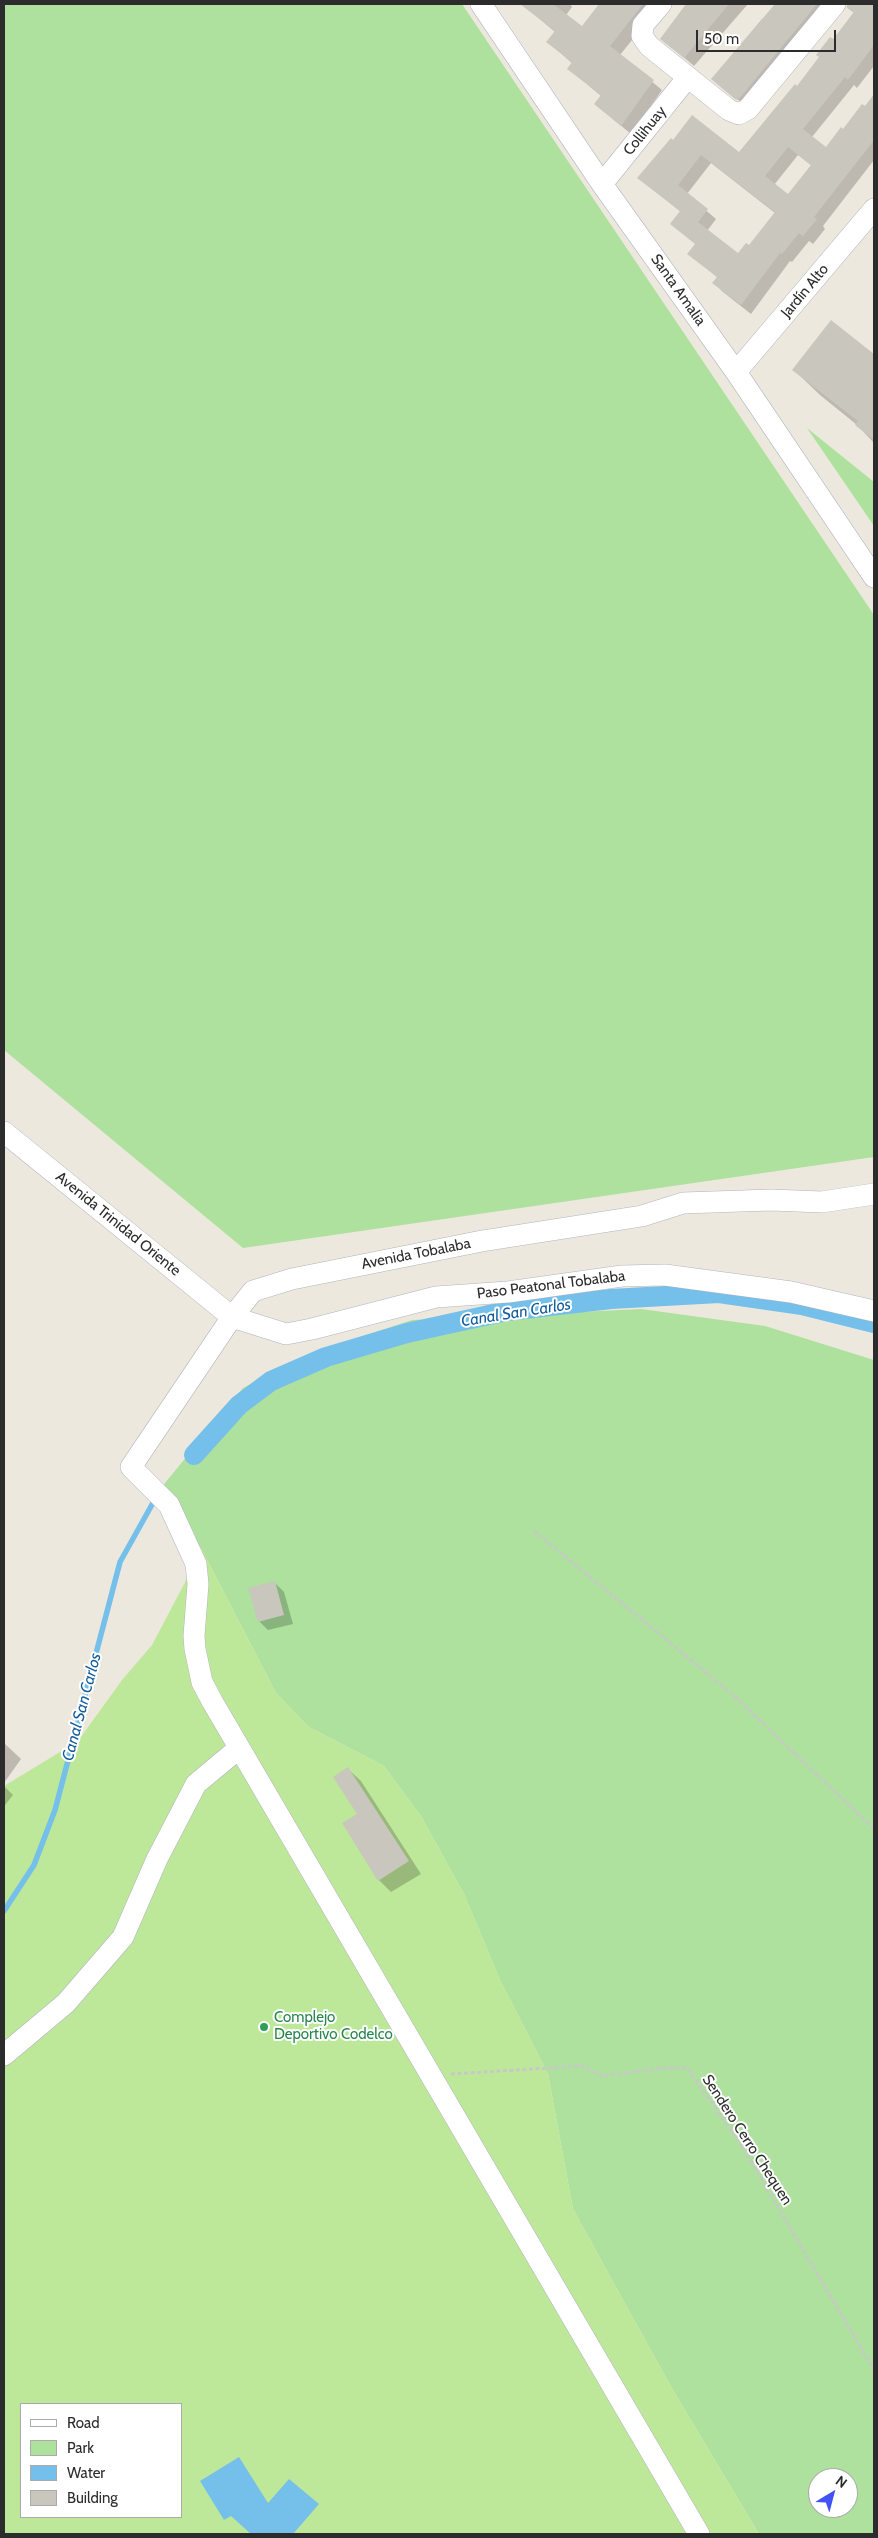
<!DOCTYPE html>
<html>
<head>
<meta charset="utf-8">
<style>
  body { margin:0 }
  #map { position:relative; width:878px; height:2538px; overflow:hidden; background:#ede8de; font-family:Cabin,sans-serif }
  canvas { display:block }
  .frame { position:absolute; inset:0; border:5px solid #2c2c2c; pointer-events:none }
  .legend { position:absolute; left:20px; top:2403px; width:162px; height:115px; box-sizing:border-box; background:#fff; border:1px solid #ababab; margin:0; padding:6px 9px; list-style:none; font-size:15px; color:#2c2c2c }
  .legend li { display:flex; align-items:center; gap:10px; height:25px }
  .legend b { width:25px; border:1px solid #ababab }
  .north { position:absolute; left:808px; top:2468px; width:50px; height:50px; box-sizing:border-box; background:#fff; border:1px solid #ababab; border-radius:50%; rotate:37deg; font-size:14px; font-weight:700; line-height:20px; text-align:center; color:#2c2c2c }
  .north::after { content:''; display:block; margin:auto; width:18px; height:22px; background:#4452f4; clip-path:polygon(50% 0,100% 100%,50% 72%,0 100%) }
  .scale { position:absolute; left:696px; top:30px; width:140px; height:22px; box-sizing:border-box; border:2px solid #2c2c2c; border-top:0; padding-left:6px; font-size:15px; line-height:18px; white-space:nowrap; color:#2c2c2c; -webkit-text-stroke:4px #fff; paint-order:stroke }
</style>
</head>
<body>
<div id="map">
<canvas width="878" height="2538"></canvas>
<div class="frame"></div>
<ul class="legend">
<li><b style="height:6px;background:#fff"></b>Road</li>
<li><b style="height:14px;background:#ade19d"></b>Park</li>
<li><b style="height:14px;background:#75bfeb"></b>Water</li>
<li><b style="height:14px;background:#c9c6bd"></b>Building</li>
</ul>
<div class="north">N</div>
<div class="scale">50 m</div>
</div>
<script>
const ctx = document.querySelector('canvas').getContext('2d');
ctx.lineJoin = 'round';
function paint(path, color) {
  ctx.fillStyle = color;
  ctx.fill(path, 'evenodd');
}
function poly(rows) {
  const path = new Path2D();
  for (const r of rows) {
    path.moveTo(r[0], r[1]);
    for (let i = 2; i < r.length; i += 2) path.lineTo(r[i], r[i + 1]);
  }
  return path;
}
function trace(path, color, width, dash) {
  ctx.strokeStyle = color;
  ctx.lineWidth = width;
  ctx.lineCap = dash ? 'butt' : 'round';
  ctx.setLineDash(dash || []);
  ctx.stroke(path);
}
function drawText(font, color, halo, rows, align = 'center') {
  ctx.font = font + ' Cabin,sans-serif';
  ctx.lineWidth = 4;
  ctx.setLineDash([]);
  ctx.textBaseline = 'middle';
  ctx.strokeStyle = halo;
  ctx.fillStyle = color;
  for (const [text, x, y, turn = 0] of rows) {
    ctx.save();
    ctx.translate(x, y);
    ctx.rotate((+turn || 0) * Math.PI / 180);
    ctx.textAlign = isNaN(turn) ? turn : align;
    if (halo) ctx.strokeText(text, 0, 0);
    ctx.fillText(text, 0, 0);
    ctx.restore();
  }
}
paint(poly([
  [4,4,462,4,874,615,874,1157,243,1248,4,1050],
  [807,428,874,482,874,526],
  [641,1309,765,1326,874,1360,874,2534,759,2534,670,2385,573,2209,548,2074,500,1980,464,1894,421,1816,384,1766,309,1727,276,1693,202,1550,160,1489,243,1388,317,1351,412,1320],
  [818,2478,848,2478,848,2508,818,2508]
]), '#ade19d');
paint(poly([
  [202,1550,276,1693,309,1727,384,1766,421,1816,464,1894,500,1980,548,2074,573,2209,670,2385,759,2534,4,2534,4,1786,78,1741,122,1680,152,1645],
  [21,2404,181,2404,181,2517,21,2517]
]), '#bee899');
paint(poly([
  [239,2457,268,2503,289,2479,319,2504,293,2534,251,2534,231,2516,224,2520,200,2481]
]), '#75bfeb');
paint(poly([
  [533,4,570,4,572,7,566,15,582,28,601,4,661,4,620,55,662,90,631,134,595,104,601,96,569,69,573,64,548,42,555,32,528,9],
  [688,4,748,4,694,66,662,39],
  [778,4,833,4,748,108,712,79,762,19,764,20],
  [860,4,874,4,874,66,857,88,854,85,812,137,826,149,874,96,874,160,823,226,825,229,813,244,809,241,792,262,790,261,751,314,723,292,714,283,718,278,689,253,696,245,681,212,639,178,671,140,740,154,797,88],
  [798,155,812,166,789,196,774,185],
  [711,163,775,213,749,247,738,255,707,231,716,219,687,194],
  [831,322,874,356,874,443,857,425,820,395,794,370],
  [275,1583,284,1592,293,1624,268,1630,259,1621],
  [4,1743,21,1759,4,1783],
  [348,1769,361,1781,421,1874,391,1892,379,1880],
  [4,1786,13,1795,5,1805,4,1804]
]), '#0003');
trace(poly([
  [4,1911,34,1865,55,1810,120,1562,154,1501]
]), '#75bfeb', 5.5);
trace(poly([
  [194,1455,239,1405,271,1381,326,1357,407,1333,507,1311,611,1299,719,1293,802,1305,874,1323]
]), '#75bfeb', 20);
paint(poly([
  [520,4,553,4,582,26,599,4,643,4,610,46,654,80,621,126,594,104,601,95,567,69,572,62,546,42,555,31],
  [686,4,729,4,684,58,660,39],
  [775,4,817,4,738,100,735,99,711,79],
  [847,4,874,4,874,45,848,80,845,77,803,129,826,147,841,127,843,129,862,104,865,106,874,94,874,140,814,217,817,219,803,236,799,233,782,254,780,253,741,305,712,283,717,277,687,254,695,244,670,224,680,211,637,178,671,138,673,140,692,115,739,152,795,84,797,86,819,57,816,55,830,37,833,39,854,13,847,8],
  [788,147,811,165,788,194,765,176],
  [701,155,775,212,749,245,746,243,738,253,698,222,708,209,678,185],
  [831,320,874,354,874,440,855,425,858,421,792,370],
  [275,1581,284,1615,258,1622,248,1588],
  [348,1767,409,1861,378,1881,342,1823,357,1814,333,1777]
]), '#c9c6bd');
const minor = poly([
  [481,4,602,184,736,372,874,577],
  [661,4,643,25,642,36,649,46,729,110,739,114,748,109,835,4],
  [602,184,688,77],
  [736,372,874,209],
  [4,1132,232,1317,286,1334,312,1329,436,1297,508,1292,622,1276,665,1275,791,1292,874,1311],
  [4,2055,66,2003,123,1937,157,1859,196,1784,238,1749],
  [699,2534,212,1701,202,1682,195,1649,194,1636,198,1584,196,1564,169,1505,131,1467,232,1317,253,1291,292,1279,482,1241,642,1216,683,1203,771,1200,822,1202,874,1194]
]);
trace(minor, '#b2b3bf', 22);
trace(poly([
  [534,1531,731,1693,874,1829],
  [451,2074,582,2066,602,2076,664,2068,687,2068,742,2146,874,2370]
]), '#c8c8c8', 3, [4, 2.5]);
trace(minor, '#fff', 21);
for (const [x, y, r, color] of [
  [264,2027,5,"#2e9e5b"]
]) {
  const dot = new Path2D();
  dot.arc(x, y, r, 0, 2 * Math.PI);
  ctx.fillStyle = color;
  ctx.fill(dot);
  trace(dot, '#fff', 2);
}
drawText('15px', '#2c2c2c', '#fff', [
  ["Collihuay",645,131,-51],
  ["Santa Amalia",678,290,55],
  ["Jardín Alto",805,291,-50],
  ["Avenida Trinidad Oriente",118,1224,39],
  ["Avenida Tobalaba",416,1254,-11],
  ["Paso Peatonal Tobalaba",551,1285,-7],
  ["Sendero Cerro Chequen",747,2140,57]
]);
drawText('15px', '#27864d', '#fff', [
  ["Complejo",274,2018],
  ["Deportivo Codelco",274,2035]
], 'left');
drawText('italic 16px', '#125c9a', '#fff', [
  ["Canal San Carlos",516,1313,-9],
  ["Canal San Carlos",82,1707,-75]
]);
</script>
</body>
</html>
